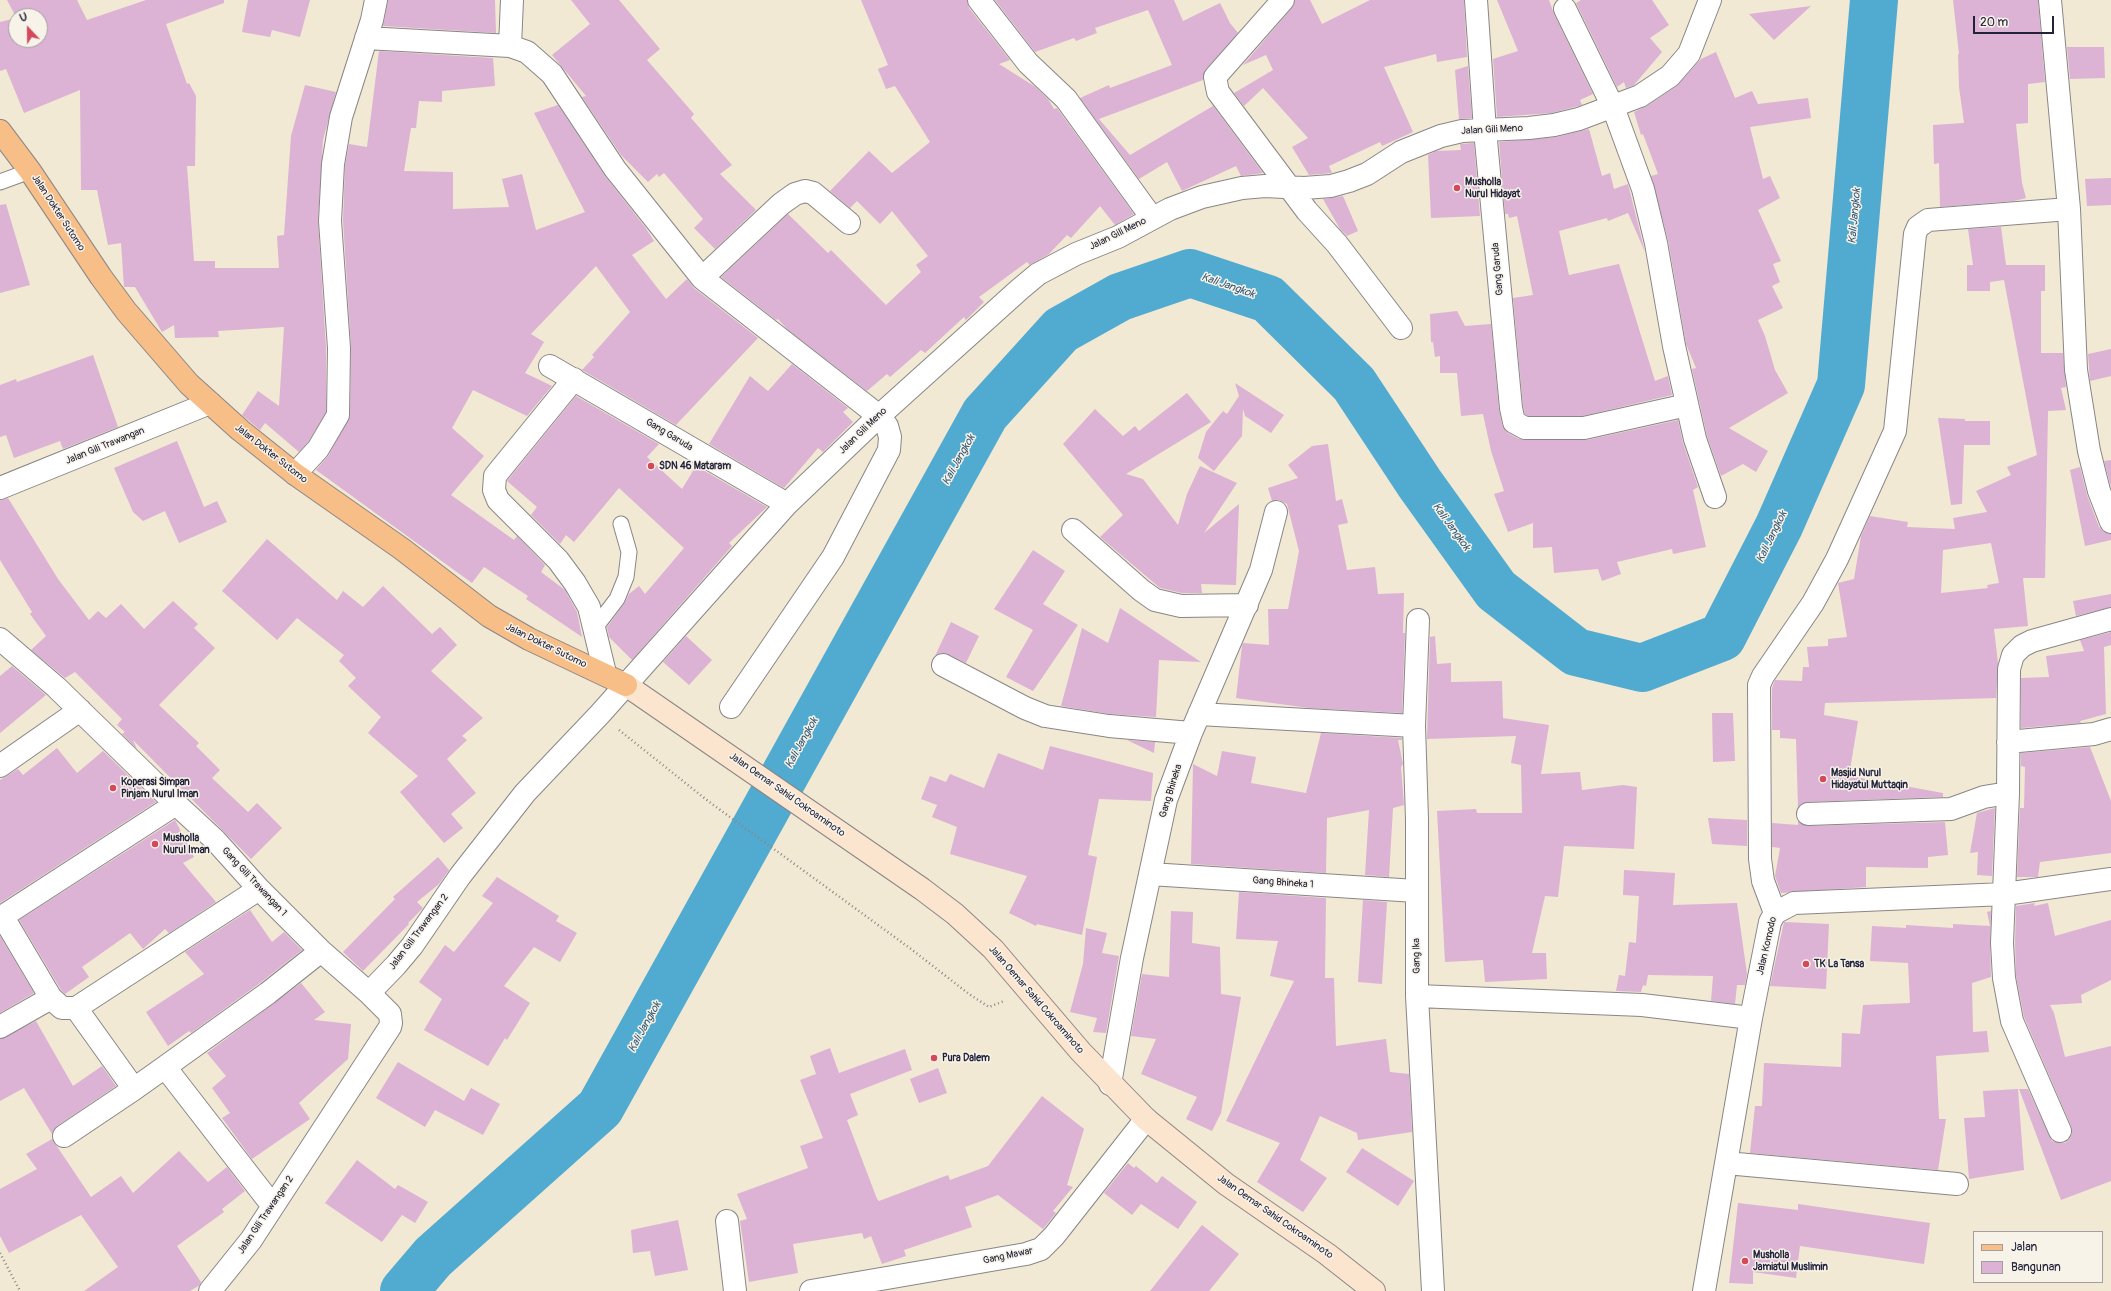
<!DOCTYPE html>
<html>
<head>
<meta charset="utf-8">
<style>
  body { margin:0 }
  #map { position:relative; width:2111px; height:1291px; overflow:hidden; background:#f1e9d3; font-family:Pangolin,sans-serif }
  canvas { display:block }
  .legend { position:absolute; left:1973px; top:1231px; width:130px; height:52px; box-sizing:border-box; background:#f7f3e8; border:1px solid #a29fa3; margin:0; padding:5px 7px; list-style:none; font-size:12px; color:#22223b }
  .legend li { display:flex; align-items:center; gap:8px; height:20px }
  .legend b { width:20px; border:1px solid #a29fa3 }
  .north { position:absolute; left:8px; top:8px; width:40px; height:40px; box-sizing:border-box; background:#f7f3e8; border:1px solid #a29fa3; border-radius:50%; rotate:338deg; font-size:11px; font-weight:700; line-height:16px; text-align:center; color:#22223b }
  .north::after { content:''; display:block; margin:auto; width:14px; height:18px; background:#d1495b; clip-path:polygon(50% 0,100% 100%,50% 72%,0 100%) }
  .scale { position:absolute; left:1973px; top:16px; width:81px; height:18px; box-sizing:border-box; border:2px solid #22223b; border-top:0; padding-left:5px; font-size:12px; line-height:14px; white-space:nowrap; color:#22223b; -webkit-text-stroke:3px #f7f3e8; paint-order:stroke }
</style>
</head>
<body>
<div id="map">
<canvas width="2111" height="1291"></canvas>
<ul class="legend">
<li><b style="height:5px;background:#f7be87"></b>Jalan</li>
<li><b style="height:11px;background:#dcb2d5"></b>Bangunan</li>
</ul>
<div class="north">U</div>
<div class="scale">20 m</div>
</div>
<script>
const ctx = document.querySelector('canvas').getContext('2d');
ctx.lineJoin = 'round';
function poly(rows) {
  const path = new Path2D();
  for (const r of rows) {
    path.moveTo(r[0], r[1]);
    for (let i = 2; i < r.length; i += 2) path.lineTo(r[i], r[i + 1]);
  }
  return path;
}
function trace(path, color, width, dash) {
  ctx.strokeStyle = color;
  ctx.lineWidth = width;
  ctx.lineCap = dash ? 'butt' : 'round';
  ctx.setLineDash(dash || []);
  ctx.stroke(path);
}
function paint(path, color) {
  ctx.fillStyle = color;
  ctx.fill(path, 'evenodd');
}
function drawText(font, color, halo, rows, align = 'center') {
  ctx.font = font + ' Pangolin,sans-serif';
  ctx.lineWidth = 3;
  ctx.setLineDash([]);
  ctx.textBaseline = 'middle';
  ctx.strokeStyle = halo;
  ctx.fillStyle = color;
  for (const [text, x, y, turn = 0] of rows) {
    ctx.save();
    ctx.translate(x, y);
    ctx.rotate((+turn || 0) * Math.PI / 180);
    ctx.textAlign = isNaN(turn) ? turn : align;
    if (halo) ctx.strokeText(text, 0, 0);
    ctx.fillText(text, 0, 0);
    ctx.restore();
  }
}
trace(poly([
  [404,1291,433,1257,600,1108,985,414,1061,330,1120,297,1190,273,1268,299,1354,384,1420,484,1496,590,1576,652,1642,668,1722,637,1779,526,1841,385,1874,0]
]), '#51aacf', 48);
paint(poly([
  [7,0,77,0,87,20,146,0,224,0,224,3,166,24,187,84,189,83,196,96,195,166,187,166,194,261,215,261,215,268,279,268,277,236,284,235,291,136,305,85,336,92,323,140,318,220,326,348,326,412,308,442,299,452,265,423,260,430,242,415,258,391,279,406,284,327,218,331,219,337,175,338,174,325,162,332,135,287,124,287,121,243,108,245,97,190,81,190,80,90,24,113,6,69,0,71,0,22,16,18,16,40,40,40,40,16,16,17],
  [248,0,310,0,300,37,272,30,270,37,242,32],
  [388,0,495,0,496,33,383,26],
  [571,0,619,0,660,49,647,60,694,114,691,118,732,165,720,174,756,210,715,249,694,228,703,219,664,173,659,177,657,174,648,182,621,155,582,97,586,96,552,55,590,24],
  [861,0,967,0,969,8,1010,60,999,64,1034,86,1048,99,1054,109,1057,108,1134,214,1115,225,1100,206,1071,238,1067,235,1049,254,1030,265,1027,262,979,297,984,302,966,320,964,317,925,353,921,350,890,377,887,374,867,391,788,330,778,319,776,320,721,277,788,214,828,253,831,250,886,305,921,272,916,265,928,256,892,211,880,224,857,201,850,208,830,191,869,151,892,173,930,142,895,86,886,89,878,69,888,65],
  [995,0,1174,0,1183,21,1220,3,1230,23,1238,33,1206,69,1203,80,1099,119,1130,155,1213,106,1263,173,1241,176,1236,166,1182,191,1167,162,1139,179,1080,98,1109,85,1110,88,1172,65,1148,10,1095,28,1097,33,1076,41,1074,38,1035,52],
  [1295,0,1310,0,1322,24,1370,0,1464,0,1467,57,1437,62,1436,54,1384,67,1413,132,1382,146,1380,142,1329,166,1332,173,1309,175,1292,147,1308,138,1263,88,1244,106,1234,93,1273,70,1266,55,1243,65,1292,8],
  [1497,0,1549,0,1554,14,1593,94,1580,100,1582,105,1552,113,1497,117,1493,59,1518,51],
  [1581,0,1652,0,1669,25,1650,38,1662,52,1634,85,1626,88,1624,82,1617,87,1576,3],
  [1953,0,2038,0,2045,82,2028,84,2028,123,2016,124,2022,183,2026,198,2014,201,1940,207,1939,163,1934,164,1933,125,1964,123,1959,87,1958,54,1959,54],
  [1811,6,1774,40,1749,14],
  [2067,47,2104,47,2105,78,2070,79],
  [379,51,493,58,495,86,442,91,442,102,419,101,416,128,411,128,404,171,453,172,453,209,509,207,502,179,522,174,536,230,585,212,534,113,558,105,605,176,645,227,654,241,632,255,666,299,687,279,694,288,758,338,676,425,582,370,594,357,592,355,630,312,596,266,531,334,544,342,525,373,552,386,527,416,473,390,452,428,484,456,451,495,514,540,517,536,545,565,541,572,565,590,577,612,582,637,526,599,528,596,484,567,472,583,316,470,329,455,350,415,351,347,343,221,345,165,349,144,367,147],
  [1716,52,1735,98,1752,91,1758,104,1808,98,1811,118,1750,127,1763,179,1770,176,1780,198,1758,210,1781,261,1773,264,1780,282,1772,286,1783,308,1758,320,1765,336,1775,370,1788,393,1729,428,1768,451,1756,472,1743,464,1721,476,1707,436,1692,369,1696,368,1686,344,1668,240,1651,176,1658,174,1643,134,1641,135,1634,112,1647,106,1677,86,1701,59],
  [1468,66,1472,118,1459,119,1455,70],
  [1589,129,1602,176,1610,173,1614,189,1628,184,1645,252,1628,213,1608,221,1607,218,1559,231,1569,275,1619,264,1655,381,1668,376,1672,395,1583,416,1528,416,1525,414,1523,406,1513,298,1533,295,1517,216,1509,218,1508,214,1505,214,1499,142,1556,137],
  [1474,143,1480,216,1431,218,1428,155,1436,151,1461,150,1460,144],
  [2111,178,2111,205,2087,206,2085,179],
  [1343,196,1358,231,1347,236,1340,229,1323,199],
  [6,204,30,285,0,293,0,205],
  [2001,227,2006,265,2045,265,2045,291,2041,291,2041,353,2063,353,2066,387,2061,388,2066,410,2048,411,2045,578,2023,578,2028,626,1994,629,1998,663,1996,698,1825,703,1824,715,1858,721,1849,776,1943,793,1943,797,1808,802,1798,807,1796,739,1780,738,1780,730,1772,730,1772,688,1775,680,1802,681,1803,667,1809,667,1807,647,1828,646,1828,639,1847,637,1838,583,1854,579,1861,536,1870,516,1908,522,1907,527,1955,529,1953,518,1987,512,1976,491,2011,475,2007,467,2037,455,2004,280,1990,282,1990,291,1967,291,1967,265,1973,265,1968,229],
  [1991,543,1999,583,1987,585,1988,588,1941,593,1943,550],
  [1457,311,1465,326,1491,324,1499,409,1502,425,1508,433,1519,439,1587,440,1678,420,1683,443,1698,487,1693,490,1706,547,1673,554,1672,549,1617,562,1621,574,1602,581,1598,569,1554,573,1552,547,1533,548,1533,523,1508,532,1494,494,1504,491,1491,451,1483,414,1461,416,1457,373,1440,373,1440,356,1435,357,1433,342,1431,342,1430,314],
  [2111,349,2111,376,2090,381,2088,354],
  [93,355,118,427,63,449,60,441,14,458,6,435,0,437,0,385,16,379,17,382],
  [792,364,848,408,843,412,853,422,823,452,818,448,784,488,709,444,750,376,768,391],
  [1235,383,1284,415,1271,433,1245,416,1243,409,1242,436,1214,471,1198,458,1206,432,1223,411,1227,414,1239,396],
  [1187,393,1211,422,1126,474,1143,479,1178,525,1187,494,1200,466,1237,483,1204,533,1239,504,1236,585,1201,584,1202,593,1182,593,1160,588,1100,537,1123,515,1063,444,1095,409,1123,436,1135,426,1139,431],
  [576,396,659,444,647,457,682,489,696,466,767,507,729,543,732,546,632,660,609,637,607,627,624,604,629,594,639,586,645,594,684,548,619,488,574,542,566,535,560,544,531,515,537,507,507,481],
  [1938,418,1965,419,1965,421,1990,421,1990,445,1964,445,1962,504,1951,505],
  [177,441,204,507,217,501,227,522,179,543,165,511,143,521,133,512,114,468],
  [1328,444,1336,501,1342,499,1348,523,1338,525,1347,570,1375,567,1378,594,1404,593,1403,633,1405,633,1402,713,1309,708,1236,698,1242,646,1243,643,1269,645,1268,609,1288,609,1299,551,1287,504,1279,500,1272,501,1268,488,1298,478,1288,465,1312,446],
  [2111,460,2111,487,2104,461],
  [2080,467,2087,495,2099,527,2104,532,2111,534,2111,540,2085,546,2070,470],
  [8,498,58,579,89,620,98,611,106,618,121,604,144,629,173,601,198,624,194,628,215,648,159,705,199,743,196,746,220,770,212,778,248,812,257,803,282,828,251,859,133,740,137,749,122,734,125,732,117,725,122,719,75,672,65,678,31,650,46,636,30,614,32,612,0,560,0,500],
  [267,539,337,600,343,591,363,607,383,586,432,634,440,627,457,645,431,671,483,718,462,736,467,740,447,759,476,793,451,814,463,828,444,843,400,792,418,776,368,733,381,717,348,686,356,678,339,661,344,655,297,618,277,640,222,591],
  [1033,550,1065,571,1043,604,1078,625,1033,691,1006,677,1033,630,994,609],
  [2111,594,2111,607,2076,616,2073,601],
  [1120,608,1201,662,1159,660,1156,717,1110,714,1061,706,1082,628,1108,643],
  [951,622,979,636,966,663,948,654,942,653,935,656],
  [2111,632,2111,645,2104,647,2106,714,2080,721,2081,723,2021,728,2021,678,2049,677,2046,656,2084,651,2080,640],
  [686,636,712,660,689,685,663,662],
  [1435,636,1437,664,1451,663,1451,682,1502,681,1503,718,1549,725,1541,774,1580,772,1582,790,1623,785,1637,787,1634,849,1564,846,1558,897,1545,896,1532,953,1546,953,1547,979,1485,982,1483,960,1445,962,1437,811,1476,809,1477,813,1522,813,1521,765,1511,763,1516,736,1427,739,1430,637],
  [12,666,46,695,0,733,0,676],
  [1712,713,1733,713,1735,761,1713,762],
  [1321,733,1402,738,1402,740,1398,740,1403,764,1401,767,1404,805,1393,808,1389,877,1365,875,1369,810,1327,818,1326,873,1191,864,1193,764,1217,776,1222,751,1256,757,1251,783,1306,793],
  [1127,740,1155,742,1154,753],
  [1050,746,1153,773,1151,801,1099,799,1088,855,1097,857,1082,935,1037,924,1036,926,1009,913,1027,876,950,854,957,827,932,817,937,805,921,799,930,776,946,782,950,774,984,788,998,753,1043,770],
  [2090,747,2111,801,2111,853,2040,862,2038,877,2017,877,2020,808,2024,808,2025,767,2021,766,2021,753],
  [57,748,77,773,103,751,156,802,0,903,0,780,18,769,23,775],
  [1995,808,1992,876,1977,875,1978,852,1970,853,1977,813],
  [1708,818,1747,820,1747,846,1712,844],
  [175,820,194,857,183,863,216,902,169,933,165,929,143,949,130,933,82,967,89,977,65,994,61,990,19,920],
  [1798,821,1808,826,1945,822,1948,855,1928,857,1928,868,1866,867,1866,887,1781,893,1775,876,1780,848,1772,847,1772,823,1798,825],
  [438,857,449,870,439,884,417,902,423,908,408,923,409,924,363,971,343,952,395,899,393,897],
  [1624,870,1675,873,1673,905,1737,903,1747,974,1745,985,1737,985,1735,1004,1711,1001,1713,976,1648,975,1646,986,1643,985,1641,992,1616,991,1619,975,1625,976,1629,942,1636,943,1639,896,1623,895],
  [497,877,559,916,556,921,577,933,560,962,534,947,504,986,530,1003,507,1040,505,1038,488,1066,424,1030,442,999,419,982,445,945,454,952,493,903,482,896],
  [1239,892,1326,898,1325,978,1334,978,1336,1046,1386,1039,1390,1072,1409,1074,1412,1132,1358,1140,1357,1133,1320,1116,1300,1160,1327,1178,1303,1212,1257,1182,1280,1143,1226,1121,1294,981,1270,976,1278,941,1236,939],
  [1363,900,1387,902,1382,984,1358,982],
  [2035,903,2034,906,2048,903,2055,936,2111,920,2111,980,2081,995,2082,1003,2050,1005,2054,1013,2065,1057,2111,1046,2111,1181,2061,1200,2019,1089,2028,1089,2052,1141,2059,1143,2065,1143,2070,1139,2072,1133,2071,1126,2024,1017,2016,976,2015,943,2016,906],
  [250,910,272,942,284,932,302,950,260,983,191,1033,189,1031,168,1046,146,1012,204,974,185,952],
  [1171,911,1193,912,1192,943,1220,947,1221,994,1241,997,1221,1113,1212,1131,1186,1119,1197,1097,1141,1074,1156,1039,1131,1036,1142,974,1169,977],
  [1991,911,1990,944,1991,977,1972,983,1973,1032,1987,1031,1989,1052,1936,1056,1939,1119,1946,1119,1938,1170,1750,1153,1755,1106,1762,1106,1764,1063,1841,1067,1842,1033,1860,1034,1863,1005,1910,1003,1908,963,1870,961,1872,926,1906,928,1906,925,1953,928,1953,924,1990,926,1987,912],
  [1784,922,1829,924,1826,989,1770,986],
  [1086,928,1107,933,1102,953,1119,956,1106,1033,1093,1032,1097,1018,1070,1012,1083,964],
  [0,936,34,993,0,1013],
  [301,983,325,1012,314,1020,351,1024,348,1059,299,1103,310,1119,252,1159,222,1118,230,1113,212,1088,226,1076,207,1053],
  [36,1021,73,1086,102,1066,116,1086,57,1126,52,1134,24,1088,0,1101,0,1039],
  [830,1048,839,1073,905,1049,912,1070,850,1094,858,1115,847,1120,877,1199,879,1201,948,1175,950,1180,988,1166,1042,1096,1084,1129,1067,1185,1073,1187,1053,1211,1056,1213,1043,1229,998,1195,965,1207,972,1227,904,1250,906,1256,882,1264,871,1236,864,1239,862,1233,793,1244,798,1273,749,1282,740,1221,747,1219,737,1194,808,1168,800,1146,823,1138,800,1080,816,1074,810,1056],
  [398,1062,464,1101,471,1088,500,1104,483,1135,435,1110,425,1127,376,1098],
  [938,1068,947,1093,919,1103,910,1079],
  [2018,1089,2024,1170,1969,1179,1964,1118,1985,1117,1983,1091],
  [52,1139,91,1197,121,1176,133,1193,179,1151,208,1182,227,1167,245,1191,222,1209,224,1212,177,1246,201,1282,200,1285,190,1291,84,1291,118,1267,81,1215,9,1253,0,1236,0,1189,37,1169,26,1154],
  [1362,1148,1414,1181,1398,1206,1346,1172],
  [357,1160,395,1189,398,1185,428,1202,415,1223,402,1215,382,1242,325,1203],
  [1128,1163,1134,1168,1136,1166,1157,1183,1162,1176,1197,1202,1178,1229,1141,1204,1132,1215,1104,1193],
  [1738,1203,1798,1210,1798,1204,1930,1223,1924,1264,1800,1246,1796,1278,1753,1272,1753,1284,1729,1283],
  [678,1220,688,1270,655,1276,650,1251,633,1253,631,1230],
  [1202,1225,1239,1254,1209,1291,1150,1291]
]), '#dcb2d5');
const lane = poly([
  [0,182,30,171],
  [594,629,617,599,626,577,629,552,621,524]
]);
const street = poly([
  [979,0,1028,63,1066,99,1152,218],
  [1283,0,1215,77,1218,92,1307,211,1337,244,1401,328],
  [1476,0,1485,130,1511,408,1514,422,1525,428,1584,428,1687,405],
  [2050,0,2069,209,2076,370,2089,451,2099,491,2111,522],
  [1565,9,1613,107,1643,189,1656,243,1674,346,1695,439,1715,497],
  [366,38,510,46,527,52,552,74,615,169,702,278,879,416,887,426,890,437,889,450,833,557,731,707],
  [510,46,512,0],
  [702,278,781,204,795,194,805,191,813,193,849,223],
  [550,366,787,504],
  [574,379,495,476,494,490,498,500,558,560,575,583,589,607,605,673],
  [295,474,318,449,338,415,339,348,330,221,333,164,341,117,372,20,376,0],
  [0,488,210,403],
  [1073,530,1141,590,1155,600,1181,606,1247,605],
  [1418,620,1414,726,1417,819,1417,996,1433,1291],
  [0,639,56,687,176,804,215,840,259,889,321,951,369,993],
  [943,665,1025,708,1045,716,1109,726,1191,733],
  [1199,714,1414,726],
  [2008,742,2094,734,2111,729],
  [0,766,80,710],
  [1808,814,1951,809,1984,797,2008,793],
  [1150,874,1416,891],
  [1775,913,1763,881,1760,859,1759,685,1763,676,1813,603,1837,559,1895,431,1915,234,1918,227,1928,220,2069,209],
  [3,917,51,998],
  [0,918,176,804],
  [1417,996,1642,1005,1751,1018],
  [76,1008,259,889],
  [0,1027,51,998,62,1008,76,1008,134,1089,165,1067,272,1205],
  [165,1067,268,993,321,951],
  [1110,1084,1132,958,1166,800,1191,733,1261,570,1276,512],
  [2060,1131,2012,1021,2004,978,2002,943,2008,793,2009,669,2013,655,2022,646,2032,641,2111,619],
  [64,1136,134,1089],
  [1726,1163,1957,1184],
  [727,1221,735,1291],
  [210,1291,251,1240,390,1027,391,1023,390,1014,369,993,396,965,412,946,460,876,525,793,600,714,787,504,879,416,1020,289,1038,274,1076,254,1118,237,1170,209,1202,197,1242,188,1265,186,1304,188,1331,186,1349,181,1367,174,1401,152,1441,136,1462,131,1529,128,1554,125,1579,119,1640,96,1670,76,1689,54,1710,0],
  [811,1291,1026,1254,1041,1249,1054,1236,1146,1119],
  [1704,1291,1751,1018,1770,922,1775,913,1794,903,2005,894,2111,879]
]);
const secondary = poly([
  [626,685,922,889,955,914,993,949,1081,1052,1146,1119,1226,1184,1327,1254,1374,1291]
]);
const primary = poly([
  [0,131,30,171,101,277,126,311,189,384,240,430,295,474,402,549,489,616,529,639,626,685]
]);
trace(lane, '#8a8687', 17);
trace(street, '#8a8687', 24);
trace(secondary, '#8a8687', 24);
trace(primary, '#8a8687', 24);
trace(poly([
  [619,730,708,801,911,949,969,994,989,1007,1004,1001],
  [0,1253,20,1291]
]), '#8a8687', 2.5, [1, 3]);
trace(lane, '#fff', 15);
trace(street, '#fff', 22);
trace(secondary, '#fce5cf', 22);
trace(primary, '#f7be87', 22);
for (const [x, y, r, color] of [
  [1457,188,4,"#d1495b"],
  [651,466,4,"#d1495b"],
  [1823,779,4,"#d1495b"],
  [113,788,4,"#d1495b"],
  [155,844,4,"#d1495b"],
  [1806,964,4,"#d1495b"],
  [934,1058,4,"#d1495b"],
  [1745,1261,4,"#d1495b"]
]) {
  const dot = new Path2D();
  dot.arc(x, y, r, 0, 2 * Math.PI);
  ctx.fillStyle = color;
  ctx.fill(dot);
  trace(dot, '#f7f3e8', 1.5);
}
drawText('10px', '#22223b', '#f7f3e8', [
  ["Jalan Gili Meno",1492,130,-3],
  ["Jalan Dokter Sutomo",58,213,57],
  ["Jalan Gili Meno",1118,234,-26],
  ["Gang Garuda",1498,269,-95],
  ["Jalan Gili Meno",863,431,-44],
  ["Gang Garuda",669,435,31],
  ["Jalan Gili Trawangan",105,446,-22],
  ["Jalan Dokter Sutomo",271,454,38],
  ["Jalan Dokter Sutomo",546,646,26],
  ["Gang Bhineka",1171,791,-73],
  ["Jalan Oemar Sahid Cokroaminoto",787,795,35],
  ["Gang Gili Trawangan 1",254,882,47],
  ["Gang Bhineka 1",1283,883,4],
  ["Jalan Gili Trawangan 2",419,932,-53],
  ["Jalan Komodo",1767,946,-77],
  ["Gang Ika",1417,956,-91],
  ["Jalan Oemar Sahid Cokroaminoto",1036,1000,49],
  ["Jalan Gili Trawangan 2",266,1215,-56],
  ["Jalan Oemar Sahid Cokroaminoto",1275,1217,35],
  ["Gang Mawar",1008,1256,-12]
]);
drawText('bold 10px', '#22223b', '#f7f3e8', [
  ["Musholla",1465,182],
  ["Nurul Hidayat",1465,194],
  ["SDN 46 Mataram",659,466],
  ["Masjid Nurul",1831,773],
  ["Hidayatul Muttaqin",1831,785],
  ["Koperasi Simpan",121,782],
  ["Pinjam Nurul Iman",121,794],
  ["Musholla",163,838],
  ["Nurul Iman",163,850],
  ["TK La Tansa",1814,964],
  ["Pura Dalem",942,1058],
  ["Musholla",1753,1255],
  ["Jamiatul Muslimin",1753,1267]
], 'left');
drawText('italic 11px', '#355876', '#f7f3e8', [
  ["Kali Jangkok",1855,216,-85],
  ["Kali Jangkok",1228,286,19],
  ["Kali Jangkok",959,460,-61],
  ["Kali Jangkok",1451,527,54],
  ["Kali Jangkok",1772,537,-64],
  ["Kali Jangkok",802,743,-61],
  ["Kali Jangkok",645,1027,-61]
]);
</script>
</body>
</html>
